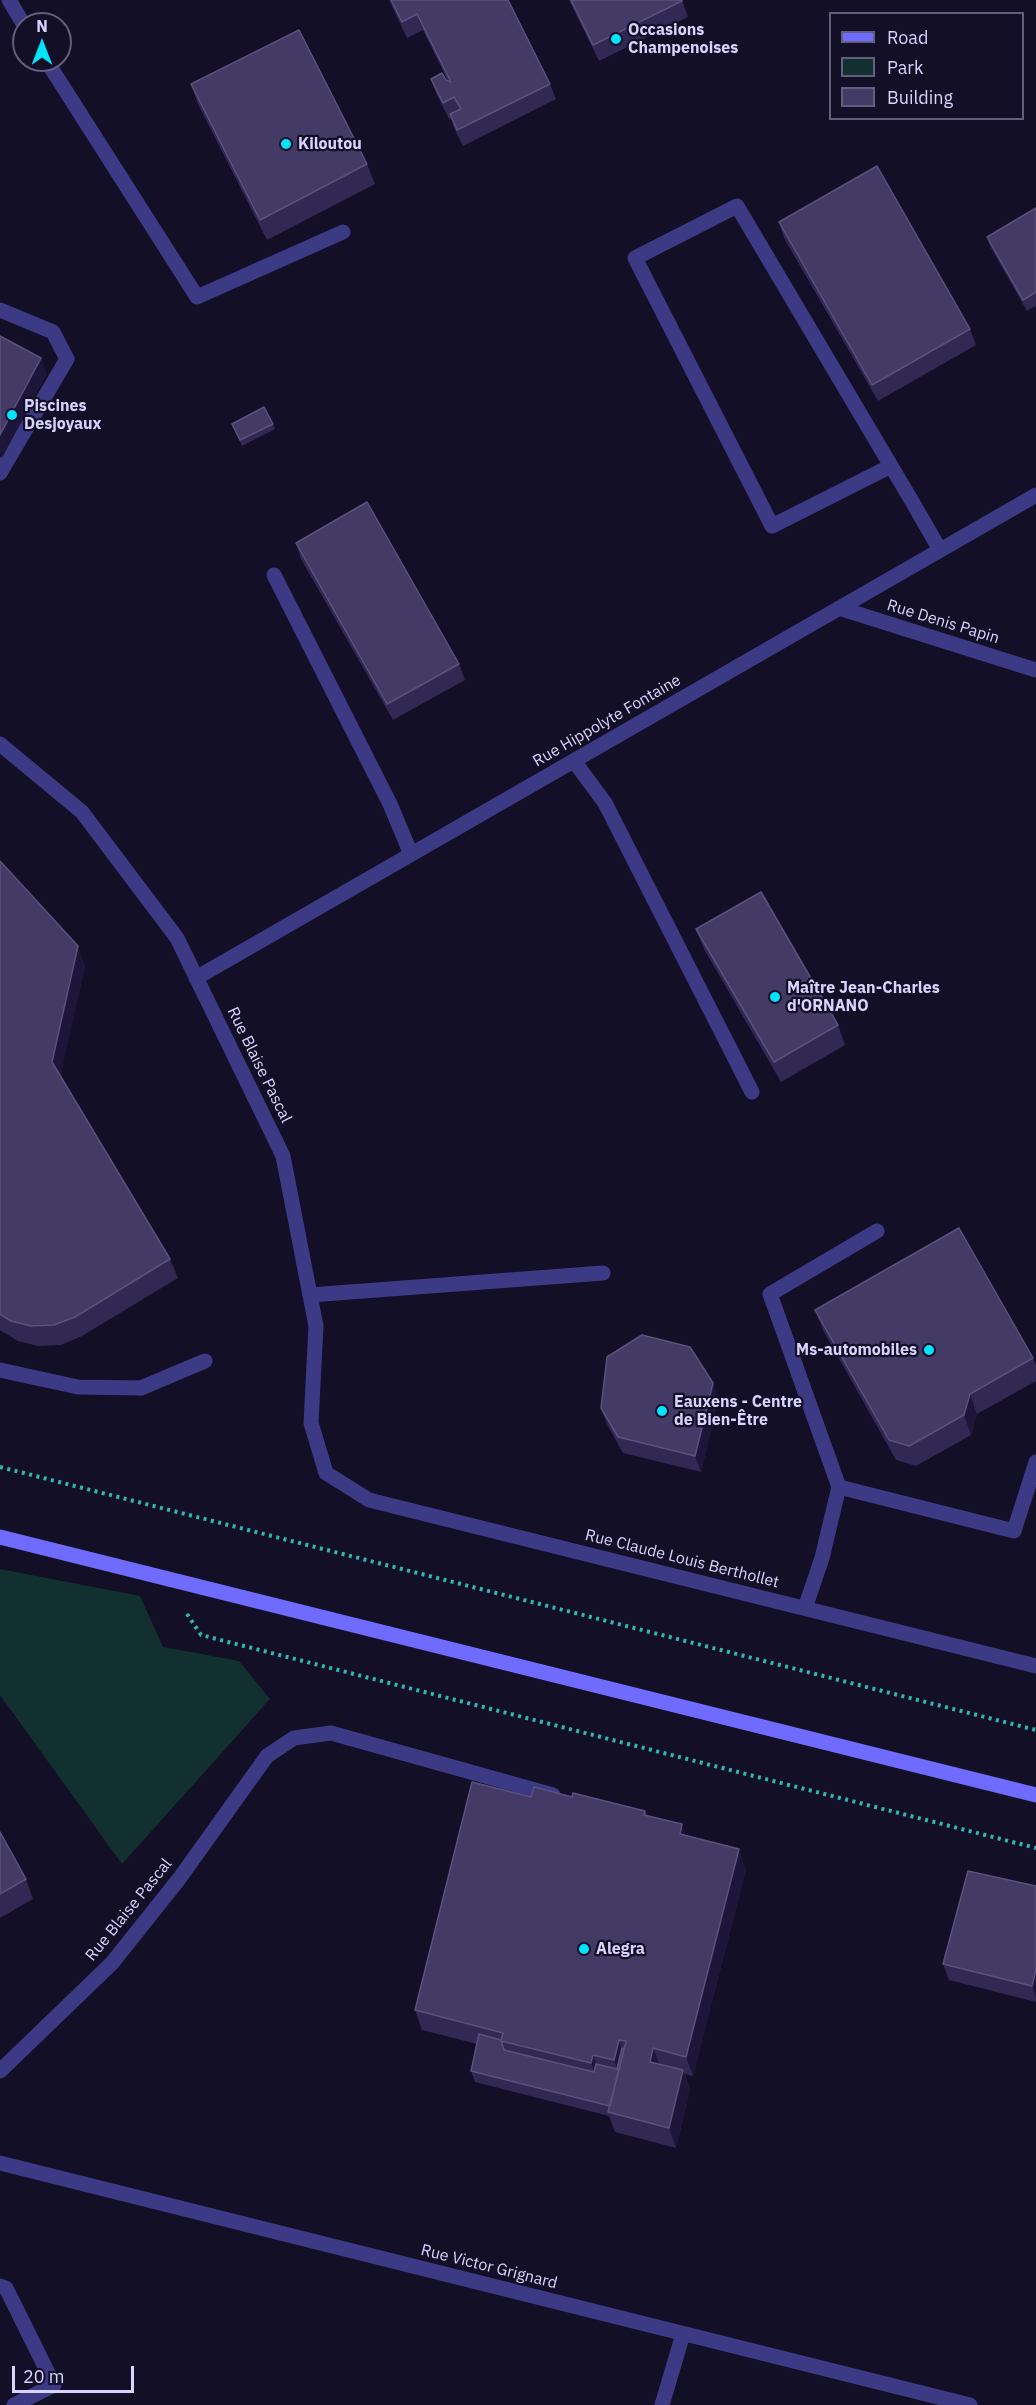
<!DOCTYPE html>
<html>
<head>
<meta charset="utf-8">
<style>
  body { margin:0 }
  #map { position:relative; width:1036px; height:2405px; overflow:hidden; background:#130f26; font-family:"IBM Plex Sans",sans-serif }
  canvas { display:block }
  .legend { position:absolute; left:829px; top:12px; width:195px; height:108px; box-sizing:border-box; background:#130f26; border:2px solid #625e7d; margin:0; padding:8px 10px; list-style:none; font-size:18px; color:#d9d4ff }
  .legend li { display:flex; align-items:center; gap:12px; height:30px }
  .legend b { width:30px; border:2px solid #625e7d }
  .north { position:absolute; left:12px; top:12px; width:60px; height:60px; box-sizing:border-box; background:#130f26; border:2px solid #625e7d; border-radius:50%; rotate:0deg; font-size:16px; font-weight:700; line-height:24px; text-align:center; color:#d9d4ff }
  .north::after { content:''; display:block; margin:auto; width:21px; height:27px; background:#00e5ff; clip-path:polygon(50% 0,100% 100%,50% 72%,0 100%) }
  .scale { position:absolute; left:12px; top:2366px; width:122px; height:27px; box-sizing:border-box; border:3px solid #d9d4ff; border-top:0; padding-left:8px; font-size:18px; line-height:21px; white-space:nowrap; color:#d9d4ff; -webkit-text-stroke:4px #130f26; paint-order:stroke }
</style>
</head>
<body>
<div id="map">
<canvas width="1036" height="2405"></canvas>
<ul class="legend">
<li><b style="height:8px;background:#6f6bff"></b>Road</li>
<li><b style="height:16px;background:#12302f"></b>Park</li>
<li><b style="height:16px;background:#433a66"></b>Building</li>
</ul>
<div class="north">N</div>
<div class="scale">20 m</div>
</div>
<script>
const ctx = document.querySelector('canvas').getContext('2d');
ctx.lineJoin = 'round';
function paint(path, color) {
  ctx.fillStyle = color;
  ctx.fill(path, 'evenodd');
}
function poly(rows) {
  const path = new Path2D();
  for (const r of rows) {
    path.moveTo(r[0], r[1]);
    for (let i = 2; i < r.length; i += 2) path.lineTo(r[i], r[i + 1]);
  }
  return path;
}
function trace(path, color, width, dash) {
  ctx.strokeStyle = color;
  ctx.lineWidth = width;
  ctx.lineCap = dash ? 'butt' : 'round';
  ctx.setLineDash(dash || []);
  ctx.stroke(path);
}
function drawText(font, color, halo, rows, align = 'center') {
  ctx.font = font + ' "IBM Plex Sans",sans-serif';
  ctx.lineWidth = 4.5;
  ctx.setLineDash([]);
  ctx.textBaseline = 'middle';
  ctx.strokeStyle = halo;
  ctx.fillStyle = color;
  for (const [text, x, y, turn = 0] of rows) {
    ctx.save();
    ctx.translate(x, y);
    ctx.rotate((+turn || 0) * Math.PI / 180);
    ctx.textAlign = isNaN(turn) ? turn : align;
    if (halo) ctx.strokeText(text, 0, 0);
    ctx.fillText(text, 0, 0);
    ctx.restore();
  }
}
paint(poly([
  [0,1569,140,1596,163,1647,239,1661,270,1699,122,1864,0,1695]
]), '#12302f');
trace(poly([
  [0,1467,1036,1730],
  [187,1614,201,1635,1036,1848]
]), '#2fb8b0', 4, [3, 4.5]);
trace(poly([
  [9,0,24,25],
  [46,60,197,297,343,232],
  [0,310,53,332,67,359,0,473],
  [891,466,772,526,635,258,737,206,913,503,940,550],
  [274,575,390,804,411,854],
  [574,761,605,803,752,1092],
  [310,1295,603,1273],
  [0,1370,78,1387,141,1388,205,1361],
  [839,1487,1014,1531,1036,1462],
  [805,1608,822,1558,839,1487,770,1294,877,1231],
  [267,1756,294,1738,331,1733,553,1795],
  [0,2286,6,2288,54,2385,14,2405]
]), '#3d3a85', 15);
trace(poly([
  [839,608,1036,670],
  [0,744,82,812,177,938,283,1156,316,1326,311,1423,326,1473,369,1500,1036,1666],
  [196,978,1036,495],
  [0,2071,112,1963,179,1879,267,1756],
  [0,2163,970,2405],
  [662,2405,683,2334]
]), '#3d3a85', 15);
trace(poly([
  [0,1537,1036,1795]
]), '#6f6bff', 15);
paint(poly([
  [389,0,508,0,550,84,556,99,463,146,455,130,451,118,449,119,437,95,431,79,448,81,423,30,407,38],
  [569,0,682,0,688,17,599,61],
  [191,84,367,164,375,184,267,240,198,104],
  [1036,208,1036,306,1027,311,991,248,987,237],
  [779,222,970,329,976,345,878,401,784,238],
  [232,424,273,424,275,429,242,446],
  [296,543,459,664,465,680,393,720,301,559],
  [0,861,85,966,60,1076,170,1259,178,1278,82,1336,61,1345,38,1346,18,1341,0,1330],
  [696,929,838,1025,845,1045,781,1082,704,949],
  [815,1310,1033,1358,1036,1366,1036,1381,977,1414,971,1435,916,1466,896,1460,823,1330],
  [713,1383,718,1399,701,1472,623,1453,607,1424,601,1408],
  [531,1797,572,1797,645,1811,647,1815,687,1836,746,1869,693,2076,685,2074,690,2090,676,2148,615,2132,609,2116,475,2082,471,2071,477,2044,422,2030,415,2010],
  [0,1832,26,1879,33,1899,0,1918],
  [1036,1886,1036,2002,949,1980,943,1964]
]), '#312854');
paint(poly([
  [41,358,47,374,2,458,0,452,0,435],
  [78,946,85,966,59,1082,52,1062],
  [713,1383,718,1399,701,1472,695,1456],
  [970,1394,977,1414,971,1435,964,1415],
  [682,1824,689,1844,680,1834],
  [739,1849,746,1869,693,2076,686,2057],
  [1036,1970,1036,1998,1032,1986],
  [619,2040,626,2060,621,2080,614,2060],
  [653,2048,661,2068,650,2062],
  [593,2055,600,2075,599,2083,591,2063],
  [683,2070,690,2090,676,2148,669,2128]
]), '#1d163a');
const building = poly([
  [391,0,508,0,550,84,457,130,450,114,461,109,454,97,443,103,431,79,442,73,446,80,451,82,417,14,402,22,391,0],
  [571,0,682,0,682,1,593,45,571,0],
  [299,30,367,164,260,220,191,84,299,30],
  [877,166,970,329,872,385,779,222,877,166],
  [1036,208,1036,292,1023,300,987,237,1036,208],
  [0,336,41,358,0,435,0,336],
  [264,407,273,424,240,440,232,424,264,407],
  [367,502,459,664,387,704,296,543,367,502],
  [0,861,78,946,52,1062,170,1259,75,1317,54,1325,31,1326,11,1321,0,1314,0,861],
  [761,892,838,1025,774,1062,696,929,761,892],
  [959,1228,1033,1358,970,1394,964,1415,909,1446,889,1440,815,1310,959,1228],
  [642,1335,690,1347,713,1383,695,1456,618,1437,601,1408,607,1357,642,1335],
  [472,1782,531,1797,534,1787,572,1797,573,1793,645,1811,644,1815,682,1824,680,1834,739,1849,686,2057,653,2048,650,2062,683,2070,669,2128,608,2112,626,2041,619,2040,614,2060,593,2055,591,2063,501,2041,503,2033,415,2010,472,1782],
  [0,1832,26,1879,0,1894,0,1832],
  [968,1871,1036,1886,1036,1970,1032,1986,943,1964,968,1871],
  [479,2034,501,2040,504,2050,594,2072,596,2064,617,2069,622,2048,624,2049,610,2106,471,2071,479,2034]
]);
paint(building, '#433a66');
trace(building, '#5a527e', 1.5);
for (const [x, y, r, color] of [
  [616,39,6,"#00e5ff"],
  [286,144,6,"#00e5ff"],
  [12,415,6,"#00e5ff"],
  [775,997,6,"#00e5ff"],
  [929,1350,6,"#00e5ff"],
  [662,1411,6,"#00e5ff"],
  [584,1949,6,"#00e5ff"]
]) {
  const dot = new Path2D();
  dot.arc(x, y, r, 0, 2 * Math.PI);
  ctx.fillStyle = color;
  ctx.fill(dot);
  trace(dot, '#130f26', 2);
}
drawText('bold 16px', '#d9d4ff', '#130f26', [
  ["Occasions",628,30],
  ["Champenoises",628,48],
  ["Kiloutou",298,144],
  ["Piscines",24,406],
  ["Desjoyaux",24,424],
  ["Maître Jean-Charles",787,988],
  ["d'ORNANO",787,1006],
  ["Ms-automobiles",917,1350,"right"],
  ["Eauxens - Centre",674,1402],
  ["de Bien-Être",674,1420],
  ["Alegra",596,1949]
], 'left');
drawText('16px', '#d9d4ff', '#130f26', [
  ["Rue Denis Papin",943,622,17],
  ["Rue Hippolyte Fontaine",607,721,-30],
  ["Rue Blaise Pascal",259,1065,64],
  ["Rue Claude Louis Berthollet",682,1559,14],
  ["Rue Blaise Pascal",129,1910,-51],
  ["Rue Victor Grignard",489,2267,14]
]);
</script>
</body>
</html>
